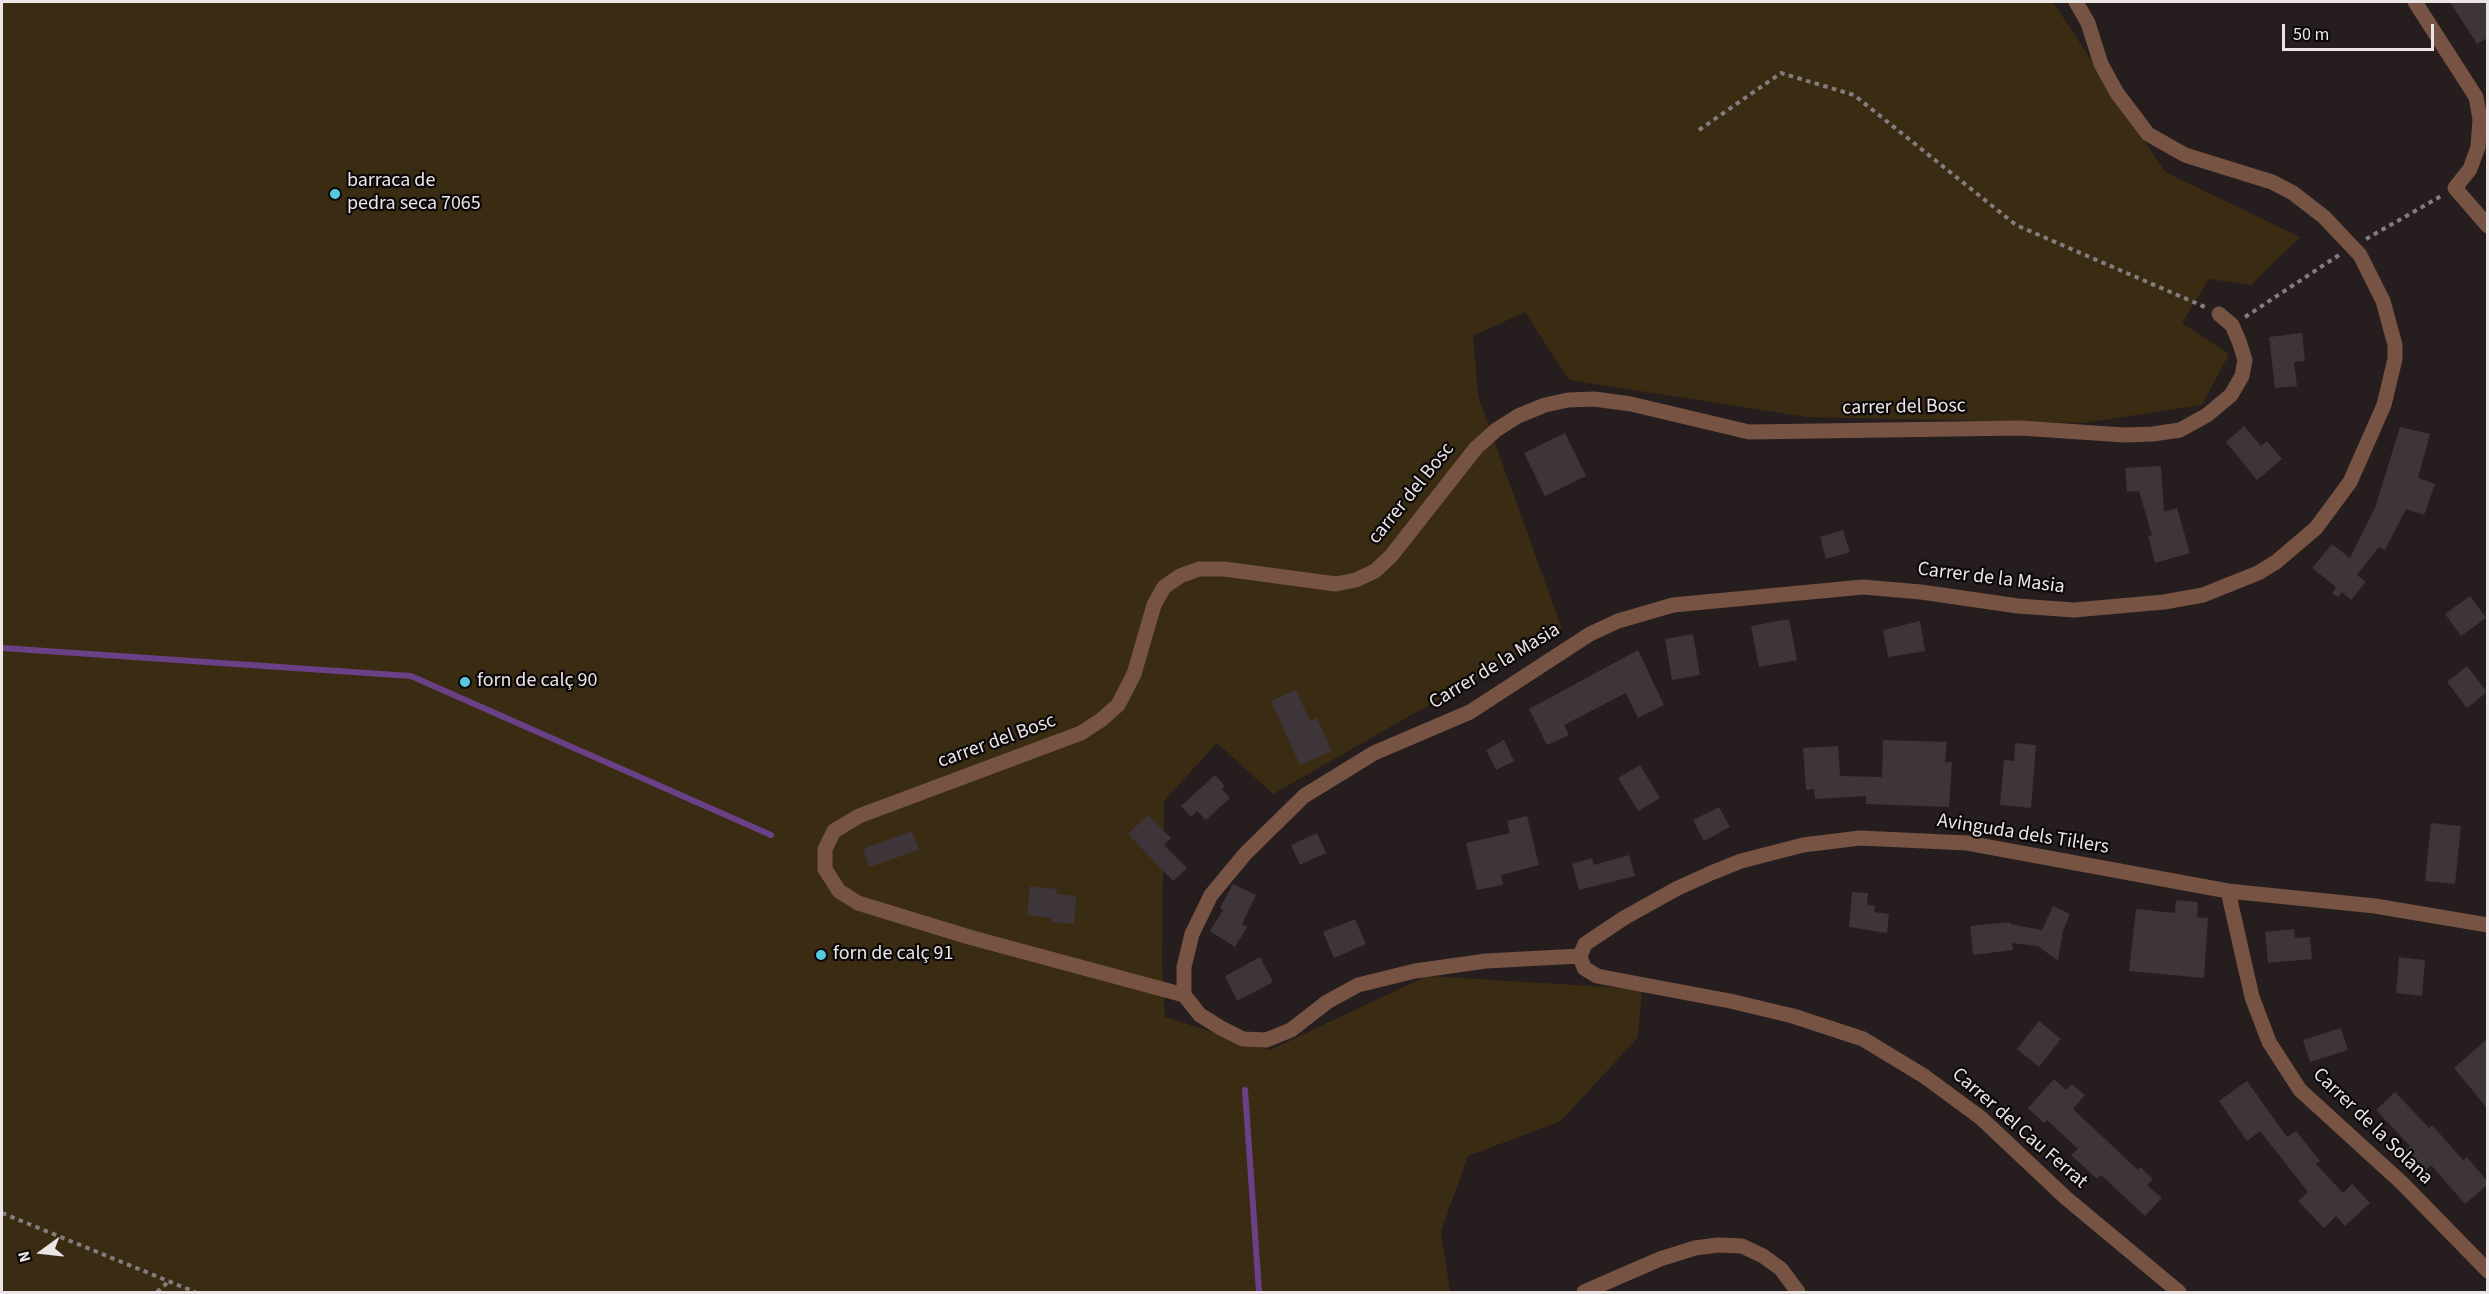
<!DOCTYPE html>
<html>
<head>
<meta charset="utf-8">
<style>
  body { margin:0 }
  #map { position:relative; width:2489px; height:1294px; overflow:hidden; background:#261d1e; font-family:"Source Sans 3",sans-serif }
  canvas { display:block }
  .frame { position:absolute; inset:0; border:3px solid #ebe5e5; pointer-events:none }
  .north { position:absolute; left:12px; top:1222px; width:60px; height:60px; -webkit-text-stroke:4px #0c0809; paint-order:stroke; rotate:255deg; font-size:16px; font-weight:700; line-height:24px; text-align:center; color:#ebe5e5 }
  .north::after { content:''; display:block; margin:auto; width:21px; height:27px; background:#ebe5e5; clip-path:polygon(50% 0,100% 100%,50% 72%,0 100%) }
  .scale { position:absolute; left:2282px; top:24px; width:152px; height:27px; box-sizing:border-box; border:3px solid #ebe5e5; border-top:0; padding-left:8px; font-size:18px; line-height:21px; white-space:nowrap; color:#ebe5e5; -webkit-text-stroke:4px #0c0809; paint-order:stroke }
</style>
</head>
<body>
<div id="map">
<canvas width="2489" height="1294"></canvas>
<div class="frame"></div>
<div class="north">N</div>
<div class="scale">50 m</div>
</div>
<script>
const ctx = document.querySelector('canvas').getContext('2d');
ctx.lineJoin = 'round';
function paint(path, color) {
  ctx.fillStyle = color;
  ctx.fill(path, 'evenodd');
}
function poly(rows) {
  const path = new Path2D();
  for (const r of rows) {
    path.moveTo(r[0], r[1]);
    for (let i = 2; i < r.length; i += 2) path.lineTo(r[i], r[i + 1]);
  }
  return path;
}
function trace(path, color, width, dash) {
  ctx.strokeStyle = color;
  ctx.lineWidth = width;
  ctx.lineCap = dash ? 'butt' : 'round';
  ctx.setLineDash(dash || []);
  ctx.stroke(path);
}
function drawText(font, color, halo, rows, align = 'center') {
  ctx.font = font + ' "Source Sans 3",sans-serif';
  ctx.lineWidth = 4.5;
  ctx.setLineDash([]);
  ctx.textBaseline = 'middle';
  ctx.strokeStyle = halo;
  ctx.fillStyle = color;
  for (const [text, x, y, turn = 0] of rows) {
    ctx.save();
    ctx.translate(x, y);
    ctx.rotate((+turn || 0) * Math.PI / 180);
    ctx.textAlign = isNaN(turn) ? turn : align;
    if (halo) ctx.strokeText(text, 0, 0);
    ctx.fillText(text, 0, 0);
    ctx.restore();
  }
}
paint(poly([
  [2,2,2053,2,2165,172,2300,237,2251,285,2209,279,2182,323,2229,354,2202,405,2084,423,1807,417,1569,380,1525,312,1473,336,1478,396,1562,629,1273,794,1217,743,1164,801,1162,963,1165,1017,1270,1050,1427,976,1642,989,1638,1037,1561,1121,1468,1156,1441,1231,1450,1292,2,1292]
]), '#3a2c12');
trace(poly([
  [2,648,411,676,771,835],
  [1245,1090,1259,1292]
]), '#6a4087', 6);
paint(poly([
  [2450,2,2487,2,2487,38,2477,44],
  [2302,333,2305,361,2294,362,2297,386,2275,388,2269,337],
  [2244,426,2261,446,2267,441,2282,459,2257,480,2226,442],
  [2400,427,2430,434,2418,478,2435,484,2424,515,2406,509,2385,550,2379,547,2357,575,2366,582,2351,600,2342,592,2338,597,2332,594,2336,587,2312,568,2332,544,2350,558,2375,508],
  [1565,433,1586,476,1545,496,1524,453],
  [2161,466,2164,512,2177,508,2190,553,2155,563,2148,536,2152,535,2139,491,2127,492,2125,468],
  [1843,530,1850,552,1826,559,1820,537],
  [2470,596,2486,618,2461,636,2445,614],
  [1789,619,1797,660,1759,667,1751,626],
  [1920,621,1925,651,1888,657,1883,630],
  [1693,634,1700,675,1672,680,1665,639],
  [1638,650,1664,705,1638,718,1626,693,1564,725,1569,735,1547,745,1529,709],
  [2467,666,2487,692,2467,708,2447,682],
  [1296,690,1310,721,1317,718,1332,751,1300,765,1271,701],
  [1504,740,1514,761,1496,770,1486,750],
  [1883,740,1947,742,1945,762,1952,762,1949,807,1866,804,1866,796,1815,799,1814,789,1806,790,1803,748,1838,746,1840,776,1882,777],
  [2015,743,2036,745,2031,808,2000,805,2004,760,2014,761],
  [1640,765,1660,798,1638,811,1618,778],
  [1215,775,1225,786,1222,789,1230,798,1206,820,1197,811,1191,817,1181,806],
  [1719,807,1730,827,1704,841,1693,820],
  [1148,815,1171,838,1164,845,1187,868,1173,881,1128,834],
  [1527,816,1539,865,1501,875,1503,885,1477,890,1466,843,1510,833,1507,821],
  [2431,823,2461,826,2455,884,2425,881],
  [912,831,919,850,869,867,863,849],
  [1317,833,1326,853,1300,865,1291,845],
  [1629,855,1635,876,1579,890,1572,864,1592,858,1594,865],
  [1233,884,1256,895,1242,924,1247,927,1235,947,1210,931,1223,910,1220,908],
  [1030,886,1056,889,1057,894,1076,896,1074,924,1051,922,1051,918,1027,915],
  [1852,892,1868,893,1867,905,1875,906,1874,912,1889,914,1887,933,1849,927],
  [2176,900,2198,902,2197,917,2208,918,2204,978,2129,971,2136,909,2175,913],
  [2053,906,2070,914,2063,931,2058,961,2038,946,2012,943,2013,950,1973,955,1970,926,2010,922,2010,924,2042,930],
  [1355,919,1366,944,1334,958,1323,932],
  [2294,929,2295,938,2310,937,2312,959,2268,963,2265,932],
  [1260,957,1273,982,1237,1001,1225,976],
  [2399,957,2425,960,2422,996,2396,993],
  [2039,1021,2061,1039,2039,1067,2017,1049],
  [2341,1028,2348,1050,2310,1062,2303,1040],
  [2487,1039,2487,1108,2454,1068],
  [2054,1079,2066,1090,2072,1084,2085,1095,2073,1109,2138,1170,2140,1167,2153,1179,2147,1185,2162,1198,2145,1216,2101,1175,2097,1179,2071,1155,2078,1149,2047,1120,2044,1123,2028,1108],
  [2247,1081,2287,1137,2296,1131,2320,1161,2316,1164,2343,1193,2352,1184,2370,1203,2345,1226,2336,1216,2324,1228,2298,1201,2308,1192,2260,1131,2247,1141,2219,1101],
  [2395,1092,2429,1128,2432,1125,2463,1160,2467,1157,2487,1181,2487,1185,2465,1204,2431,1165,2420,1175,2401,1154,2410,1146,2376,1110]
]), '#3d353a');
trace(poly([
  [1699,130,1781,73,1854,95,2016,225,2205,307],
  [2366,239,2443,195],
  [2245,317,2339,255],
  [2,1213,195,1292],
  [157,1292,168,1282]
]), '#847c7d', 4, [4.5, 4.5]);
trace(poly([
  [2415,2,2476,97,2480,119,2478,147,2470,169,2455,188,2488,226],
  [2228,891,2252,997,2269,1042,2300,1090,2402,1183,2488,1271],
  [1580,956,1584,968,1597,976,1730,1001,1793,1016,1863,1039,1924,1076,1981,1118,2066,1198,2179,1292],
  [1184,995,969,937,858,903,839,891,825,869,825,849,834,831,859,816,1081,733,1101,720,1118,705,1134,674,1154,605,1164,587,1180,576,1199,569,1224,569,1336,584,1356,580,1375,571,1391,556,1476,448,1496,430,1518,416,1545,405,1568,400,1594,399,1631,404,1749,432,2021,428,2124,435,2153,434,2180,430,2207,415,2231,395,2242,376,2245,360,2239,341,2232,325,2219,314],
  [1184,995,1184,967,1192,934,1211,895,1245,854,1304,796,1374,753,1470,712,1590,634,1618,621,1673,605,1863,587,1921,592,2018,606,2074,610,2164,602,2203,595,2258,573,2276,562,2316,528,2350,482,2384,405,2395,359,2395,345,2383,301,2360,255,2324,217,2293,193,2272,182,2185,155,2148,134,2117,93,2101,64,2088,23,2076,2],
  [1184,995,1200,1015,1221,1028,1243,1039,1266,1040,1291,1030,1327,1002,1358,985,1415,971,1486,961,1580,956,1585,944,1624,918,1676,889,1711,873,1741,861,1803,845,1860,838,1967,843,2228,891,2375,906,2488,925],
  [1584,1292,1660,1259,1695,1248,1718,1245,1742,1246,1763,1256,1781,1269,1798,1292]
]), '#765342', 15);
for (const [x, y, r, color] of [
  [335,194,6,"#55cadf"],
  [465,682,6,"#55cadf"],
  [821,955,6,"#55cadf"]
]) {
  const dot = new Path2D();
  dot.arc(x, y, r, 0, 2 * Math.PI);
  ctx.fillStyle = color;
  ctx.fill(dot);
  trace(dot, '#0c0809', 2);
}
drawText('20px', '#ebe5e5', '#0c0809', [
  ["barraca de",347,182],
  ["pedra seca 7065",347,205],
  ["forn de calç 90",477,682],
  ["forn de calç 91",833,955]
], 'left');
drawText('20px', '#ebe5e5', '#0c0809', [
  ["carrer del Bosc",1904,408,-1],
  ["carrer del Bosc",1412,494,-51],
  ["Carrer de la Masia",1991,579,7],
  ["Carrer de la Masia",1495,667,-31],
  ["carrer del Bosc",997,742,-20],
  ["Avinguda dels Til·lers",2023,835,9],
  ["Carrer de la Solana",2372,1127,44],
  ["Carrer del Cau Ferrat",2019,1129,41]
]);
</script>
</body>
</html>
